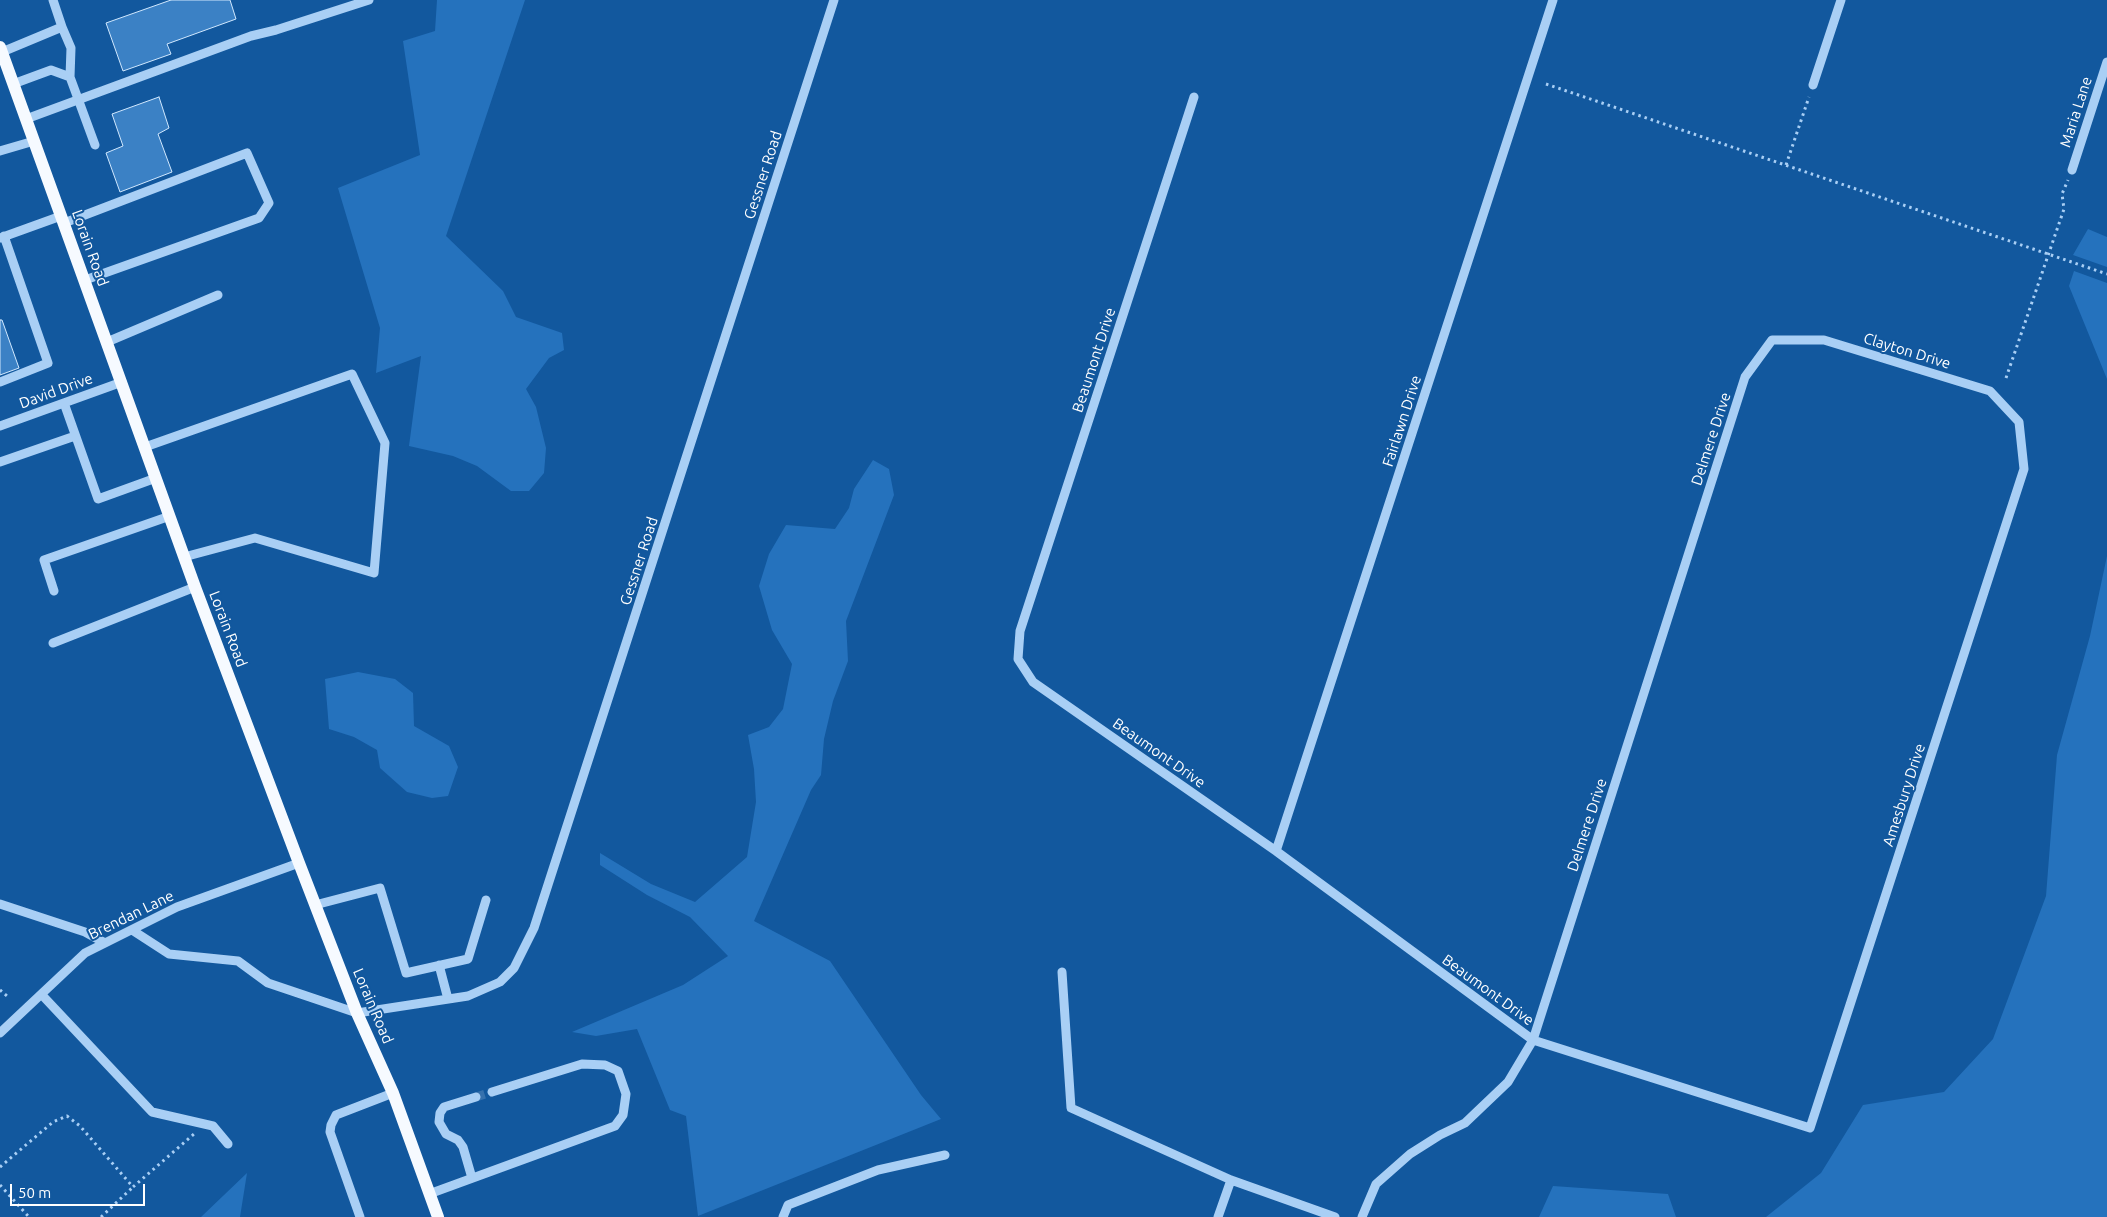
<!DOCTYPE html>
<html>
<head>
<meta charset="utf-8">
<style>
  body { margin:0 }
  #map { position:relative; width:2107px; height:1217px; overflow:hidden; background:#12589e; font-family:Ubuntu,sans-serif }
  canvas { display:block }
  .scale { position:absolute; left:10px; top:1184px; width:135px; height:22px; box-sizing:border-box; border:2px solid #fff; border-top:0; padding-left:6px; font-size:15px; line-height:18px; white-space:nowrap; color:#fff; -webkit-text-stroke:4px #12589e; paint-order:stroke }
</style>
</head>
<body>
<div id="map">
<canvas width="2107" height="1217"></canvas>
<div class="scale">50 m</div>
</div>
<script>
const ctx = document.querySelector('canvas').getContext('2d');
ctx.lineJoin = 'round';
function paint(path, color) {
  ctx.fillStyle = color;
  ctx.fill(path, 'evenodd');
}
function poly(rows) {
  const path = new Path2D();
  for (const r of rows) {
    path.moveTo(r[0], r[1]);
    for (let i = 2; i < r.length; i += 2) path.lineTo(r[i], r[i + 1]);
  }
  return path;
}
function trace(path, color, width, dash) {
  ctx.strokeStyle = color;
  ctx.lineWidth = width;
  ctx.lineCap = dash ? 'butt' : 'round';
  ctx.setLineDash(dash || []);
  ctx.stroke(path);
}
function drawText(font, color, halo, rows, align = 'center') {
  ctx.font = font + ' Ubuntu,sans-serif';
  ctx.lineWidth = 4;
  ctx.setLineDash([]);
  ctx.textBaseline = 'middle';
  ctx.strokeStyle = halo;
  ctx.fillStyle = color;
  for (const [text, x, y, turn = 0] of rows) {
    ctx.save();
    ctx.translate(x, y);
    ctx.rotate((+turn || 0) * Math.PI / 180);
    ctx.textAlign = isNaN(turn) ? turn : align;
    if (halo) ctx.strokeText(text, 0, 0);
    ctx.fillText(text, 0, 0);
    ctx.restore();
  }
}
paint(poly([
  [437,0,525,0,446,236,503,291,516,317,562,333,564,350,549,358,526,389,536,407,546,448,544,473,529,491,511,491,477,466,453,456,409,446,421,356,376,373,380,328,338,188,420,155,403,41,435,31],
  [2088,229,2107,237,2107,267,2073,255],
  [2074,271,2107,283,2107,379,2069,286],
  [873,460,889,469,894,495,846,621,848,661,833,701,824,739,821,775,811,790,754,921,830,961,921,1095,941,1119,698,1216,686,1116,670,1110,637,1029,596,1036,572,1032,683,985,728,956,690,917,647,895,600,865,600,853,651,884,695,902,747,857,756,802,754,769,748,735,769,727,783,709,792,664,772,630,759,586,769,554,786,525,835,529,849,508,854,489],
  [2107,556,2107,1217,1766,1217,1821,1173,1863,1105,1944,1092,1993,1039,2046,896,2057,755,2090,636],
  [358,672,395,679,413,693,414,726,449,746,458,767,448,796,432,798,407,792,380,768,377,750,354,737,329,729,325,679],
  [247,1173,240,1217,201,1217],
  [1553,1186,1668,1194,1676,1217,1539,1217]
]), '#2572bd');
const building = poly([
  [171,0,230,0,236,19,167,44,171,54,123,71,106,23,171,0],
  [159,97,169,128,158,134,172,172,120,192,106,153,123,146,112,114,159,97],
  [0,320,2,320,19,368,0,375,0,320]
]);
paint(building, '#3b81c5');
trace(building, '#d1e8fe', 1);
trace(poly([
  [476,1097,492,1092]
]), '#3671ad', 9, [9, 4.5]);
trace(poly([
  [1546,84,2107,274],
  [1786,165,1809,97],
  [2006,378,2064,209,2062,194,2068,180],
  [0,990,7,996],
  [0,1167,53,1122,67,1116,80,1126,133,1187,194,1134],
  [0,1185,29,1217],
  [101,1217,133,1187]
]), '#a9cff5', 3, [2.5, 4]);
trace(poly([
  [62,27,71,48,70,77],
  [2,52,62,27,53,0],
  [13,84,51,70,70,77,95,145],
  [1813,85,1841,0],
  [1194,97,1020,631,1018,659,1033,682,1276,851,1533,1040,1810,1128,2024,469,2019,422,1990,391,1824,340,1772,340,1745,377,1533,1040,1508,1082,1465,1123,1440,1135,1410,1154,1376,1184,1362,1217],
  [26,119,251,36,276,30,369,0],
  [0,151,34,141],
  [2072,170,2107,62],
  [64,223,247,153,269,203,259,218,85,280],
  [0,238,61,216],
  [107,342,218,295],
  [0,382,48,363,4,236],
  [64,403,98,499,156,478],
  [0,426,122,382],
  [145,447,352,374,385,443,374,573,255,538,184,557],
  [0,462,75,436],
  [54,591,44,560,170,516],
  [53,643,195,587],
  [1276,851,1553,0],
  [0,904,85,932,105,943],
  [315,905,380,888,406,973,468,959,486,900],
  [132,930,169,954,238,961,268,983,357,1013,468,996,500,982,514,968,534,928,834,0],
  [439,965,448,999],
  [1062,972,1071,1108,1231,1180,1335,1217],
  [42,995,152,1112,213,1126,228,1144],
  [0,1033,85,953,177,907,299,863],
  [472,1178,463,1147,458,1140,446,1134,439,1122,440,1113,444,1107,476,1097],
  [429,1194,615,1126,623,1115,626,1094,618,1071,605,1065,582,1064,492,1092],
  [360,1217,330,1132,331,1125,336,1115,393,1093],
  [783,1217,788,1205,878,1170,945,1155],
  [1218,1217,1231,1180]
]), '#a9cff5', 9);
trace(poly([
  [0,47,195,587,299,863,357,1013,393,1093,438,1217]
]), '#f6faff', 12);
drawText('15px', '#fff', '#12589e', [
  ["Maria Lane",2076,112,-72],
  ["Gessner Road",763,175,-72],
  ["Lorain Road",90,248,70],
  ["Clayton Drive",1907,351,17],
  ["Beaumont Drive",1094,360,-72],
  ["David Drive",56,391,-20],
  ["Fairlawn Drive",1402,421,-72],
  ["Delmere Drive",1711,439,-72],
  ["Gessner Road",639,561,-72],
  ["Lorain Road",228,629,69],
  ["Beaumont Drive",1159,753,35],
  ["Amesbury Drive",1904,795,-72],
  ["Delmere Drive",1587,825,-72],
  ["Brendan Lane",131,915,-26],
  ["Beaumont Drive",1488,990,36],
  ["Lorain Road",373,1006,67]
]);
</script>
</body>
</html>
